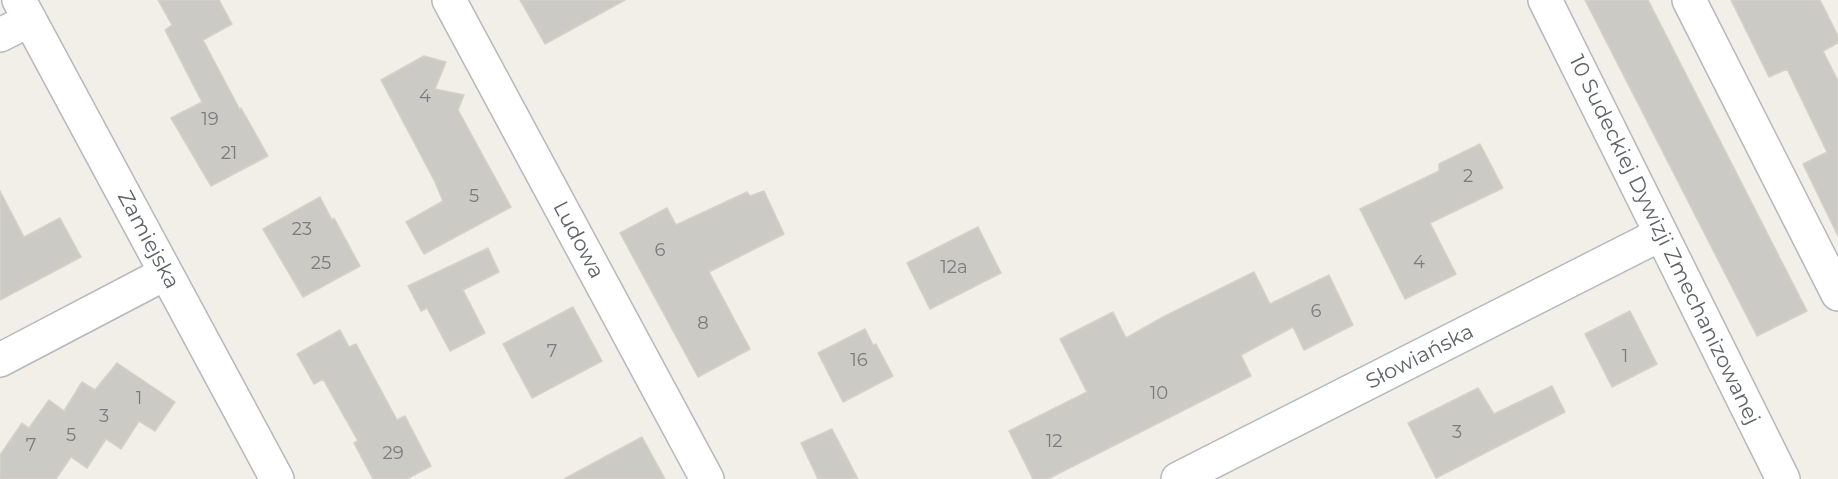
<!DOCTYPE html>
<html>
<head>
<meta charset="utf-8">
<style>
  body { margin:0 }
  canvas { display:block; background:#f1efe8 }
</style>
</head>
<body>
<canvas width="1838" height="479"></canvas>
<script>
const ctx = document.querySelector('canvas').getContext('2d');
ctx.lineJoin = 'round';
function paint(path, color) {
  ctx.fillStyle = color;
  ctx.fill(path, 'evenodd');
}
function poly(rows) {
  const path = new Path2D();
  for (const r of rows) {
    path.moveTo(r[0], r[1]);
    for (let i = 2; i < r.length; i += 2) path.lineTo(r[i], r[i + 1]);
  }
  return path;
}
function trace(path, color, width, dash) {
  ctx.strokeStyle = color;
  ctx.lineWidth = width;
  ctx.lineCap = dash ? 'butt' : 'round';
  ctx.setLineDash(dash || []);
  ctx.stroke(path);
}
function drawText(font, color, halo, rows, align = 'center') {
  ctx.font = font + ' Montserrat,sans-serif';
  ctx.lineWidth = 6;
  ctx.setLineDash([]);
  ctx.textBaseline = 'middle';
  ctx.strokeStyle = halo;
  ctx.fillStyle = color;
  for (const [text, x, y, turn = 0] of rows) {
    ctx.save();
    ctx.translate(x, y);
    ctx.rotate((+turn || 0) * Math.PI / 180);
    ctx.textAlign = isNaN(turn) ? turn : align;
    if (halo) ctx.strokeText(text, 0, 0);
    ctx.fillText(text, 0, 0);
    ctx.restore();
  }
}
const building = poly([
  [158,0,219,0,232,24,203,40,240,110,241,108,268,156,211,186,171,118,202,102,165,30,172,25,158,0],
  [520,0,625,0,545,44,520,0],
  [1585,0,1648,0,1807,311,1757,336,1585,0],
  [1731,0,1820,0,1838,36,1838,43,1823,51,1838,81,1838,236,1803,164,1827,152,1787,69,1769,77,1731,0],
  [424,56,446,62,435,89,464,95,458,110,511,207,424,254,406,222,443,201,434,180,381,80,424,56],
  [1480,144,1503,188,1430,223,1456,274,1405,299,1360,209,1439,171,1439,164,1480,144],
  [0,191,24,237,60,218,81,257,0,300,0,191],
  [764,191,784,234,709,272,750,349,698,377,620,233,667,208,676,225,747,192,750,196,764,191],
  [320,197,332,220,334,218,360,266,303,297,263,229,320,197],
  [978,227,1001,273,930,309,907,263,978,227],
  [488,248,499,272,463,290,485,333,450,351,427,308,421,311,408,286,488,248],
  [1254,272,1270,304,1329,275,1353,325,1304,350,1293,327,1241,355,1251,376,1048,479,1033,479,1009,431,1087,392,1060,339,1113,312,1126,338,1163,317,1254,272],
  [573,307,602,361,532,398,503,344,573,307],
  [1630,311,1657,364,1612,387,1585,334,1630,311],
  [865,329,873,345,876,344,893,376,843,402,818,353,865,329],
  [340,330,349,347,356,344,397,420,405,416,431,466,407,479,373,479,354,443,358,441,323,379,314,384,297,354,340,330],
  [117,363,175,402,155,431,139,421,121,449,106,439,87,468,71,457,56,479,0,479,0,455,22,423,29,428,49,400,64,411,82,382,95,390,117,363],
  [1552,386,1565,412,1436,478,1408,423,1478,388,1494,414,1552,386],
  [832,429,858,479,818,479,801,443,832,429],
  [642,437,665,479,564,479,642,437]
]);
paint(building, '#cccac5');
trace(building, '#d6d1c6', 1.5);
const minor = poly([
  [19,0,277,479],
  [449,0,707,479],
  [1545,0,1783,479],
  [1689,0,1838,294],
  [0,35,30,20],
  [0,360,166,273],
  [1178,479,1661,234]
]);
trace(minor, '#b5b8bc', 36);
trace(minor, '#fff', 33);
drawText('18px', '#7a7d7f', null, [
  ["4",425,97],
  ["19",210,120],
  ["21",229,154],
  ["2",1468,177],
  ["5",474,197],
  ["23",302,230],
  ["6",660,251],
  ["4",1419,263],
  ["25",321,264],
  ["12a",954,268],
  ["6",1316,312],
  ["8",703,324],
  ["7",552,352],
  ["1",1625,357],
  ["16",859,361],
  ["10",1159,394],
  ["1",139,399],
  ["3",104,417],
  ["3",1457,433],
  ["5",71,436],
  ["12",1054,442],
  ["7",31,446],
  ["29",393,454]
]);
drawText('21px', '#5f6368', '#fff', [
  ["Zamiejska",148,240,62],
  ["Ludowa",578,240,62],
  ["10 Sudeckiej Dywizji Zmechanizowanej",1664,240,64],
  ["Słowiańska",1420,357,-27]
]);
</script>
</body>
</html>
